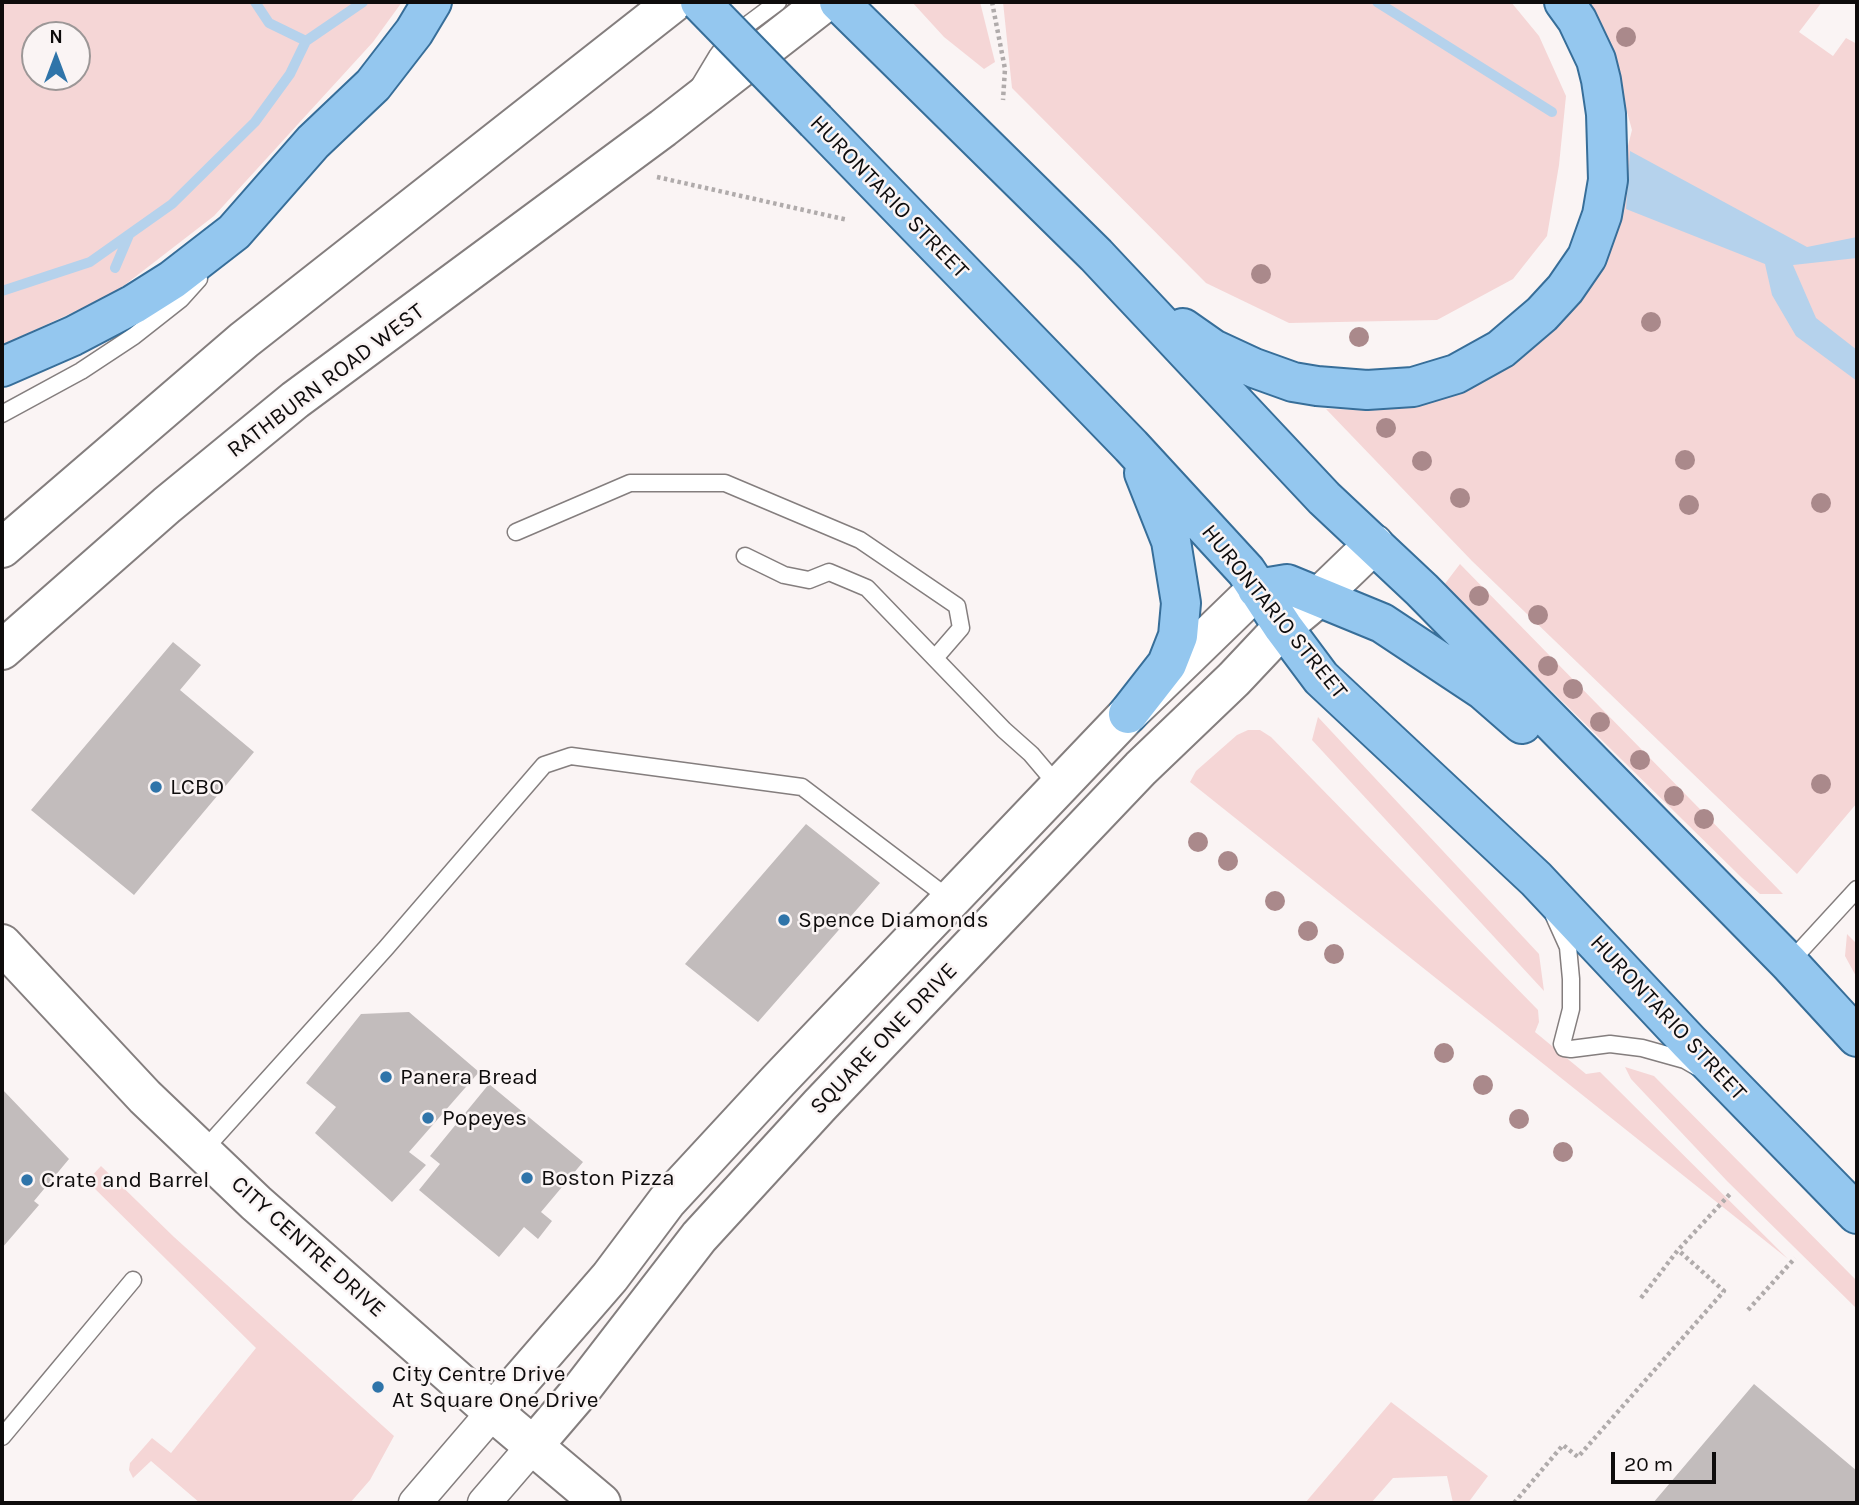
<!DOCTYPE html>
<html>
<head>
<meta charset="utf-8">
<style>
  body { margin:0 }
  #map { position:relative; width:1859px; height:1505px; overflow:hidden; background:#faf4f4; font-family:Karla,sans-serif }
  canvas { display:block }
  .frame { position:absolute; inset:0; border:4px solid #0e0c0c; pointer-events:none }
  .north { position:absolute; left:21px; top:21px; width:70px; height:70px; box-sizing:border-box; background:#faf4f4; border:2px solid #9c9797; border-radius:50%; rotate:0deg; font-size:19px; font-weight:700; line-height:28px; text-align:center; color:#0e0c0c }
  .north::after { content:''; display:block; margin:auto; width:24px; height:32px; background:#2f74a9; clip-path:polygon(50% 0,100% 100%,50% 72%,0 100%) }
  .scale { position:absolute; left:1611px; top:1452px; width:105px; height:32px; box-sizing:border-box; border:4px solid #0e0c0c; border-top:0; padding-left:9px; font-size:21px; line-height:24px; white-space:nowrap; color:#0e0c0c; -webkit-text-stroke:5px #faf4f4; paint-order:stroke }
</style>
</head>
<body>
<div id="map">
<canvas width="1859" height="1505"></canvas>
<div class="frame"></div>
<div class="north">N</div>
<div class="scale">20 m</div>
</div>
<script>
const ctx = document.querySelector('canvas').getContext('2d');
ctx.lineJoin = 'round';
function paint(path, color) {
  ctx.fillStyle = color;
  ctx.fill(path, 'evenodd');
}
function poly(rows) {
  const path = new Path2D();
  for (const r of rows) {
    path.moveTo(r[0], r[1]);
    for (let i = 2; i < r.length; i += 2) path.lineTo(r[i], r[i + 1]);
  }
  return path;
}
function trace(path, color, width, dash) {
  ctx.strokeStyle = color;
  ctx.lineWidth = width;
  ctx.lineCap = dash ? 'butt' : 'round';
  ctx.setLineDash(dash || []);
  ctx.stroke(path);
}
function drawText(font, color, halo, rows, align = 'center') {
  ctx.font = font + ' Karla,sans-serif';
  ctx.lineWidth = 5;
  ctx.setLineDash([]);
  ctx.textBaseline = 'middle';
  ctx.strokeStyle = halo;
  ctx.fillStyle = color;
  for (const [text, x, y, turn = 0] of rows) {
    ctx.save();
    ctx.translate(x, y);
    ctx.rotate((+turn || 0) * Math.PI / 180);
    ctx.textAlign = isNaN(turn) ? turn : align;
    if (halo) ctx.strokeText(text, 0, 0);
    ctx.fillText(text, 0, 0);
    ctx.restore();
  }
}
paint(poly([
  [2,2,402,2,373,42,214,216,113,294,2,345],
  [35,35,77,35,77,77,35,77],
  [912,2,980,2,995,62,984,69,944,37],
  [1003,2,1511,2,1539,36,1566,96,1559,165,1547,236,1513,279,1437,320,1289,323,1206,283,1012,88],
  [1583,2,1822,2,1799,32,1833,56,1846,38,1857,44,1857,803,1797,874,1472,561,1326,409,1366,410,1451,394,1597,268,1632,130,1612,58],
  [1460,564,1783,894,1760,894,1742,878,1444,585],
  [1318,717,1539,954,1544,991,1312,740],
  [1248,730,1260,730,1271,737,1538,1010,1539,1022,1535,1032,1586,1074,1600,1072,1788,1259,1190,782,1196,771,1237,735],
  [1847,934,1857,944,1857,978,1845,956],
  [1625,1067,1654,1076,1857,1281,1857,1309,1727,1181,1631,1079],
  [101,1166,174,1237,394,1436,370,1480,350,1503,200,1503,151,1461,133,1478,129,1470,130,1463,152,1438,171,1453,256,1348,87,1181],
  [1391,1402,1488,1476,1468,1503,1453,1503,1447,1476,1393,1478,1371,1503,1305,1503]
]), '#f5d6d6');
paint(poly([
  [1630,151,1807,247,1857,237,1857,258,1793,265,1816,318,1857,350,1857,381,1796,336,1772,295,1765,264,1626,209]
]), '#b5d2ec');
trace(poly([
  [255,2,269,23,306,41],
  [1377,2,1552,112],
  [115,268,129,235],
  [2,291,90,262,172,204,255,122,290,74,306,41,363,2]
]), '#b5d2ec', 10);
paint(poly([
  [173,642,201,665,180,690,254,752,134,895,31,810],
  [806,824,880,883,758,1022,685,964],
  [409,1012,479,1072,409,1152,426,1165,392,1202,315,1133,336,1107,306,1083,361,1014],
  [489,1084,583,1162,541,1212,552,1221,538,1239,524,1227,499,1257,419,1190,440,1164,430,1156],
  [2,1089,69,1159,34,1201,39,1205,2,1248],
  [1754,1384,1857,1471,1857,1503,1653,1503]
]), '#c2bcbc');
const lane = poly([
  [699,86,717,56,731,37,778,2],
  [2,414,81,371,134,336,181,299,199,279],
  [516,532,630,483,725,483,860,540,957,606,961,628,935,658],
  [745,556,784,575,809,580,829,572,867,588,1004,730,1031,754,1059,787],
  [1554,916,1568,947,1571,979,1571,1009,1562,1044,1564,1048,1571,1049,1610,1044,1642,1048,1685,1060,1697,1067],
  [1789,963,1857,889],
  [202,1152,386,948,544,765,571,756,802,787,951,900],
  [2,1437,133,1280]
]);
const street = poly([
  [415,1503,493,1412],
  [484,1503,533,1446]
]);
const secondary = poly([
  [2,548,244,340,674,2],
  [2,650,167,505,295,400,663,128,825,2],
  [2,944,145,1097,256,1203,493,1412,601,1503],
  [493,1412,610,1277,667,1201,778,1081,1128,714,1257,589],
  [533,1446,581,1390,699,1237,820,1105,1141,768,1234,679,1283,627,1319,597,1374,544]
]);
const primary = poly([
  [839,2,1096,255,1324,498,1422,590,1789,963,1857,1037],
  [816,121,1131,446,1246,571,1283,627,1321,678,1536,879,1689,1042,1857,1214],
  [1183,328,1213,349,1254,368,1293,382,1317,386,1367,390,1413,387,1456,374,1501,349,1542,314,1565,289,1587,257,1602,215,1608,180,1606,114,1601,80,1596,60,1577,20,1564,2],
  [2,367,73,336,134,304,172,280,234,232,313,142,373,85,414,32,432,2],
  [1257,589,1287,584,1382,623,1483,690,1522,724],
  [1128,714,1167,664,1178,636,1181,603,1171,541,1144,473]
]);
trace(lane, '#847e7e', 19);
trace(street, '#847e7e', 35);
trace(secondary, '#847e7e', 42);
trace(primary, '#376e99', 42);
trace(poly([
  [992,2,1005,69,1003,100],
  [657,177,848,220],
  [1641,1298,1678,1250,1730,1194],
  [1748,1310,1795,1258],
  [1514,1503,1563,1445,1578,1457,1724,1291,1678,1250]
]), '#b0abab', 4.5, [3.5, 3.5]);
trace(lane, '#fff', 16);
trace(street, '#fff', 32);
trace(secondary, '#fff', 38);
trace(primary, '#94c7ef', 38);
const primaryBridge = poly([
  [700,2,816,121]
]);
trace(primaryBridge, '#376e99', 42, []);
trace(primaryBridge, '#94c7ef', 38);
ctx.fillStyle = '#aa898b';
for (const [x, y] of [
  [1626,37],
  [1261,274],
  [1651,322],
  [1359,337],
  [1386,428],
  [1685,460],
  [1422,461],
  [1460,498],
  [1821,503],
  [1689,505],
  [1479,596],
  [1538,615],
  [1548,666],
  [1573,689],
  [1600,722],
  [1640,760],
  [1821,784],
  [1674,796],
  [1704,819],
  [1198,842],
  [1228,861],
  [1275,901],
  [1308,931],
  [1334,954],
  [1444,1053],
  [1483,1085],
  [1519,1119],
  [1563,1152]
]) {
  ctx.beginPath();
  ctx.arc(x, y, 10, 0, 2 * Math.PI);
  ctx.fill();
}
for (const [x, y, r, color] of [
  [156,787,7,"#2f74a9"],
  [784,920,7,"#2f74a9"],
  [386,1077,7,"#2f74a9"],
  [428,1118,7,"#2f74a9"],
  [527,1178,7,"#2f74a9"],
  [27,1180,7,"#2f74a9"],
  [378,1387,7,"#2f74a9"]
]) {
  const dot = new Path2D();
  dot.arc(x, y, r, 0, 2 * Math.PI);
  ctx.fillStyle = color;
  ctx.fill(dot);
  trace(dot, '#faf4f4', 2.5);
}
drawText('23px', '#0e0c0c', '#faf4f4', [
  ["HURONTARIO STREET",889,197,46],
  ["RATHBURN ROAD WEST",326,381,-37],
  ["HURONTARIO STREET",1274,612,51],
  ["HURONTARIO STREET",1668,1018,47],
  ["SQUARE ONE DRIVE",884,1039,-46],
  ["CITY CENTRE DRIVE",308,1247,42]
]);
drawText('23px', '#0e0c0c', '#faf4f4', [
  ["LCBO",170,787],
  ["Spence Diamonds",798,920],
  ["Panera Bread",400,1077],
  ["Popeyes",442,1118],
  ["Boston Pizza",541,1178],
  ["Crate and Barrel",41,1180],
  ["City Centre Drive",392,1374],
  ["At Square One Drive",392,1400]
], 'left');
</script>
</body>
</html>
